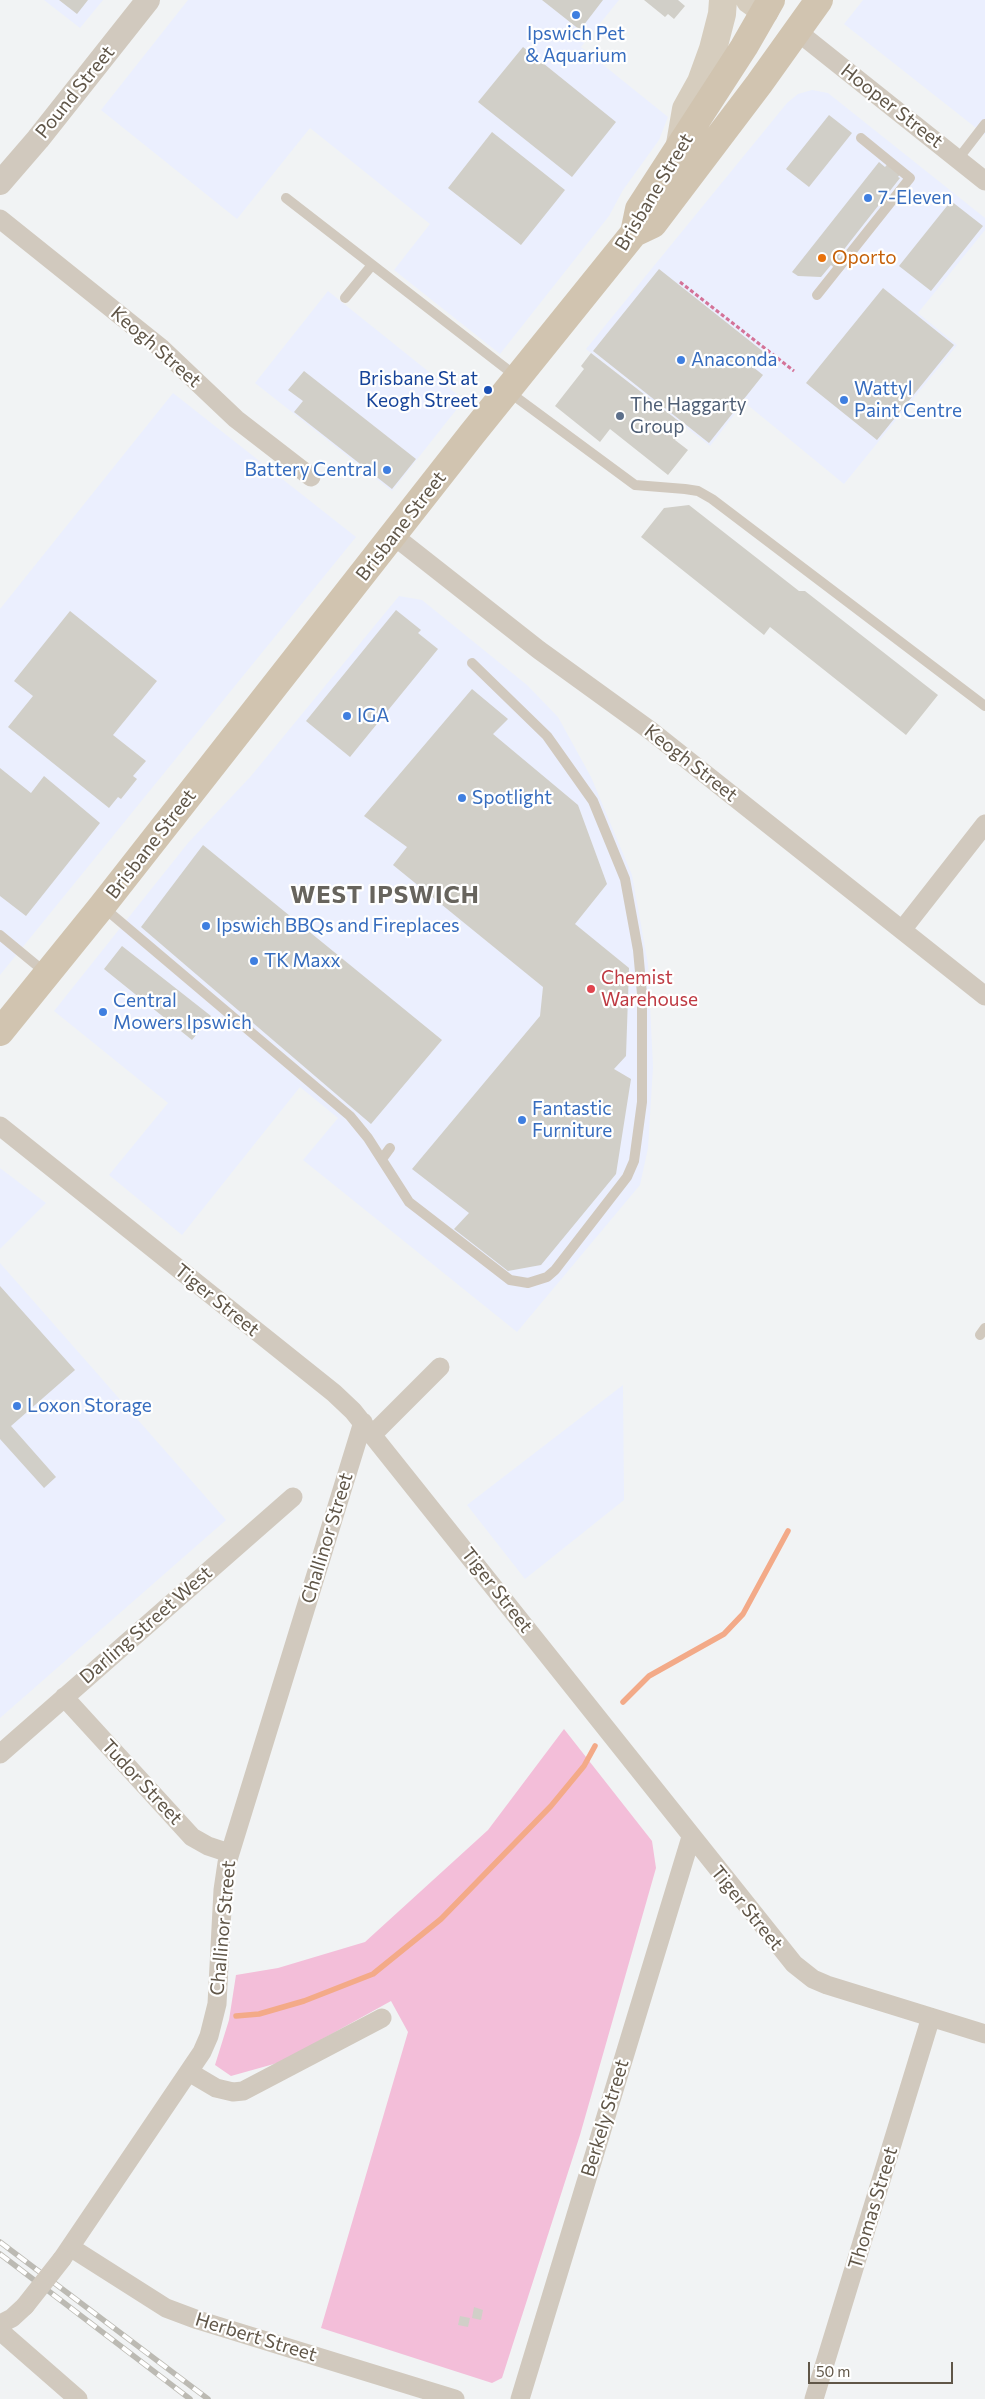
<!DOCTYPE html>
<html>
<head>
<meta charset="utf-8">
<style>
  body { margin:0 }
  #map { position:relative; width:985px; height:2399px; overflow:hidden; background:#f1f3f4; font-family:Commissioner,sans-serif }
  canvas { display:block }
  .scale { position:absolute; left:808px; top:2362px; width:145px; height:22px; box-sizing:border-box; border:2px solid #605648; border-top:0; padding-left:6px; font-size:15px; line-height:18px; white-space:nowrap; color:#605648; -webkit-text-stroke:4px #fff; paint-order:stroke }
</style>
</head>
<body>
<div id="map">
<canvas width="985" height="2399"></canvas>
<div class="scale">50 m</div>
</div>
<script>
const ctx = document.querySelector('canvas').getContext('2d');
ctx.lineJoin = 'round';
function paint(path, color) {
  ctx.fillStyle = color;
  ctx.fill(path, 'evenodd');
}
function poly(rows) {
  const path = new Path2D();
  for (const r of rows) {
    path.moveTo(r[0], r[1]);
    for (let i = 2; i < r.length; i += 2) path.lineTo(r[i], r[i + 1]);
  }
  return path;
}
function trace(path, color, width, dash) {
  ctx.strokeStyle = color;
  ctx.lineWidth = width;
  ctx.lineCap = dash ? 'butt' : 'round';
  ctx.setLineDash(dash || []);
  ctx.stroke(path);
}
function drawText(font, color, halo, rows, align = 'center') {
  ctx.font = font + ' Commissioner,sans-serif';
  ctx.lineWidth = 4.5;
  ctx.setLineDash([]);
  ctx.textBaseline = 'middle';
  ctx.strokeStyle = halo;
  ctx.fillStyle = color;
  for (const [text, x, y, turn = 0] of rows) {
    ctx.save();
    ctx.translate(x, y);
    ctx.rotate((+turn || 0) * Math.PI / 180);
    ctx.textAlign = isNaN(turn) ? turn : align;
    if (halo) ctx.strokeText(text, 0, 0);
    ctx.fillText(text, 0, 0);
    ctx.restore();
  }
}
paint(poly([
  [44,0,103,0,80,28],
  [188,0,619,0,581,47,668,117,659,140,623,190,609,216,500,354,394,270,430,224,310,128,237,219,101,110],
  [863,0,985,0,985,135,844,24],
  [812,90,828,93,985,218,985,230,918,313,957,345,844,484,744,402,710,446,586,349,787,103,798,94],
  [328,291,464,400,392,491,255,383],
  [173,393,356,537,0,975,0,609],
  [399,596,422,600,527,685,558,717,591,777,632,875,648,964,653,1067,648,1148,640,1185,517,1332,303,1160,338,1118,300,1087,182,1235,109,1175,168,1103,54,1011,188,843,251,776],
  [0,1168,46,1203,0,1249],
  [0,1263,226,1520,0,1718],
  [623,1385,624,1500,525,1579,467,1505]
]), '#ebeffe');
paint(poly([
  [564,1729,652,1841,656,1868,580,2135,502,2378,492,2383,321,2328,408,2032,391,2001,281,2062,231,2076,215,2065,229,2020,236,1975,278,1968,365,1942,488,1830]
]), '#f3bed9');
trace(poly([
  [623,1702,649,1676,724,1634,743,1614,788,1531],
  [236,2016,259,2014,304,2001,373,1974,441,1919,551,1806,584,1766,595,1746]
]), '#f3aa88', 5.5);
paint(poly([
  [59,0,88,0,77,14],
  [542,0,603,0,580,30],
  [644,0,678,0,685,6,674,19,668,14,665,17],
  [523,47,616,122,572,177,478,102],
  [829,115,852,133,809,187,786,169],
  [492,132,565,190,521,245,448,188],
  [892,159,904,169,898,177,900,178,838,257,847,265,840,273,831,265,821,277,798,276,792,272,879,162,885,167],
  [951,201,983,226,931,291,899,266],
  [659,269,765,353,753,367,763,375,709,443,593,351],
  [883,288,954,345,877,440,806,383],
  [591,353,685,426,675,440,688,450,668,475,610,429,600,442,555,406,584,369,581,366],
  [304,371,416,459,392,489,294,412,303,401,288,390],
  [689,505,799,591,805,591,938,695,906,735,770,627,764,635,641,537,664,508],
  [396,610,421,630,418,633,438,649,350,757,306,721],
  [70,611,157,681,113,735,146,761,133,776,137,779,121,799,118,797,109,808,8,727,33,696,14,681],
  [472,689,508,719,493,734,578,805,607,884,575,924,629,968,626,1056,614,1069,631,1079,616,1174,541,1265,508,1271,454,1229,469,1213,412,1169,540,1016,543,987,393,865,407,847,364,816],
  [0,768,31,793,44,776,100,823,26,916,0,896],
  [203,845,442,1040,371,1124,141,927],
  [122,946,211,1016,192,1040,104,969],
  [0,1286,75,1370,11,1426,56,1477,44,1488,0,1439],
  [474,2307,483,2310,481,2320,472,2318],
  [460,2316,470,2318,468,2327,458,2325]
]), '#d1cfc8');
trace(poly([
  [680,282,794,371]
]), '#d47398', 3, [4, 2.5]);
trace(poly([
  [958,159,985,124],
  [286,198,517,377],
  [817,295,910,178,861,138],
  [345,298,372,265],
  [509,392,635,485,685,489,698,491,712,499,985,706],
  [103,907,350,1116,368,1138,409,1202,510,1280,528,1283,547,1277,555,1270,627,1177,634,1161,642,1102,642,994,638,950,625,879,593,801,547,736,472,663],
  [0,935,46,973],
  [382,1159,390,1148],
  [980,1335,985,1328]
]), '#d1c9be', 10);
trace(poly([
  [798,32,985,181],
  [0,219,161,348,236,419,311,477],
  [394,536,539,650,651,731,985,996],
  [902,930,985,824],
  [0,1126,334,1393,353,1411,794,1964,813,1979,827,1985,985,2034],
  [373,1434,440,1367],
  [64,1697,192,1837,208,1846,229,1853],
  [0,1754,293,1497],
  [189,2072,216,2088,233,2092,243,2091,382,2018],
  [70,2247,166,2308,198,2320,455,2399],
  [62,2259,202,2052,209,2036,217,2004,223,1890,227,1863,363,1422],
  [0,2324,12,2318,25,2306],
  [0,2331,78,2399],
  [520,2399,691,1837],
  [814,2399,931,2017]
]), '#d1c9be', 19);
trace(poly([
  [0,183,38,139,148,0]
]), '#d1c9be', 24);
trace(poly([
  [750,0,765,11],
  [679,150,686,109,701,82,713,49,722,14,723,0]
]), '#d6cdbe', 28);
trace(poly([
  [634,233,653,224,759,84,819,0],
  [0,1032,102,906,472,434,634,233,639,209,744,47,771,0]
]), '#d1c4b0', 28);
const rail = poly([
  [0,2242,208,2399],
  [0,2254,190,2399]
]);
trace(rail, '#bcbab3', 5.5);
trace(rail, '#fff', 4, [11]);
trace(poly([
  [25,2306,62,2259]
]), '#d1c9be', 19);
for (const [x, y, r, color] of [
  [576,15,5,"#3f7fe0"],
  [868,198,5,"#3f7fe0"],
  [822,258,5,"#e8710a"],
  [681,360,5,"#3f7fe0"],
  [488,390,5,"#1a4fb4"],
  [844,400,5,"#3f7fe0"],
  [620,416,5,"#5c6f8a"],
  [387,470,5,"#3f7fe0"],
  [347,716,5,"#3f7fe0"],
  [462,798,5,"#3f7fe0"],
  [206,926,5,"#3f7fe0"],
  [254,961,5,"#3f7fe0"],
  [591,989,5,"#e0444e"],
  [103,1012,5,"#3f7fe0"],
  [522,1120,5,"#3f7fe0"],
  [17,1406,5,"#3f7fe0"]
]) {
  const dot = new Path2D();
  dot.arc(x, y, r, 0, 2 * Math.PI);
  ctx.fillStyle = color;
  ctx.fill(dot);
  trace(dot, '#fff', 2);
}
drawText('19px', '#366cbe', '#fff', [
  ["Ipswich Pet",576,34,"center"],
  ["& Aquarium",576,56,"center"],
  ["7-Eleven",878,198],
  ["Anaconda",691,360],
  ["Wattyl",854,389],
  ["Paint Centre",854,411],
  ["Battery Central",377,470,"right"],
  ["IGA",357,716],
  ["Spotlight",472,798],
  ["Ipswich BBQs and Fireplaces",216,926],
  ["TK Maxx",264,961],
  ["Central",113,1001],
  ["Mowers Ipswich",113,1023],
  ["Fantastic",532,1109],
  ["Furniture",532,1131],
  ["Loxon Storage",27,1406]
], 'left');
drawText('19px', '#605648', '#fff', [
  ["Pound Street",75,92,-51],
  ["Hooper Street",892,106,38],
  ["Brisbane Street",654,192,-59],
  ["Keogh Street",156,347,41],
  ["Brisbane Street",401,526,-52],
  ["Keogh Street",691,763,38],
  ["Brisbane Street",151,844,-52],
  ["Tiger Street",217,1300,39],
  ["Challinor Street",327,1538,-73],
  ["Tiger Street",497,1590,52],
  ["Darling Street West",146,1625,-41],
  ["Tudor Street",142,1782,47],
  ["Tiger Street",747,1908,51],
  ["Challinor Street",223,1928,-85],
  ["Berkely Street",605,2118,-73],
  ["Thomas Street",873,2208,-73],
  ["Herbert Street",256,2337,17]
]);
drawText('19px', '#c56008', '#fff', [
  ["Oporto",832,258]
], 'left');
drawText('19px', '#164399', '#fff', [
  ["Brisbane St at",478,379],
  ["Keogh Street",478,401]
], 'right');
drawText('19px', '#4e5e75', '#fff', [
  ["The Haggarty",630,405],
  ["Group",630,427]
], 'left');
drawText('19px', '#be3a42', '#fff', [
  ["Chemist",601,978],
  ["Warehouse",601,1000]
], 'left');
ctx.letterSpacing = '1px';
drawText('bold 24px', '#67645d', '#fff', [
  ["WEST IPSWICH",385,895]
]);
ctx.letterSpacing = '0px';
</script>
</body>
</html>
